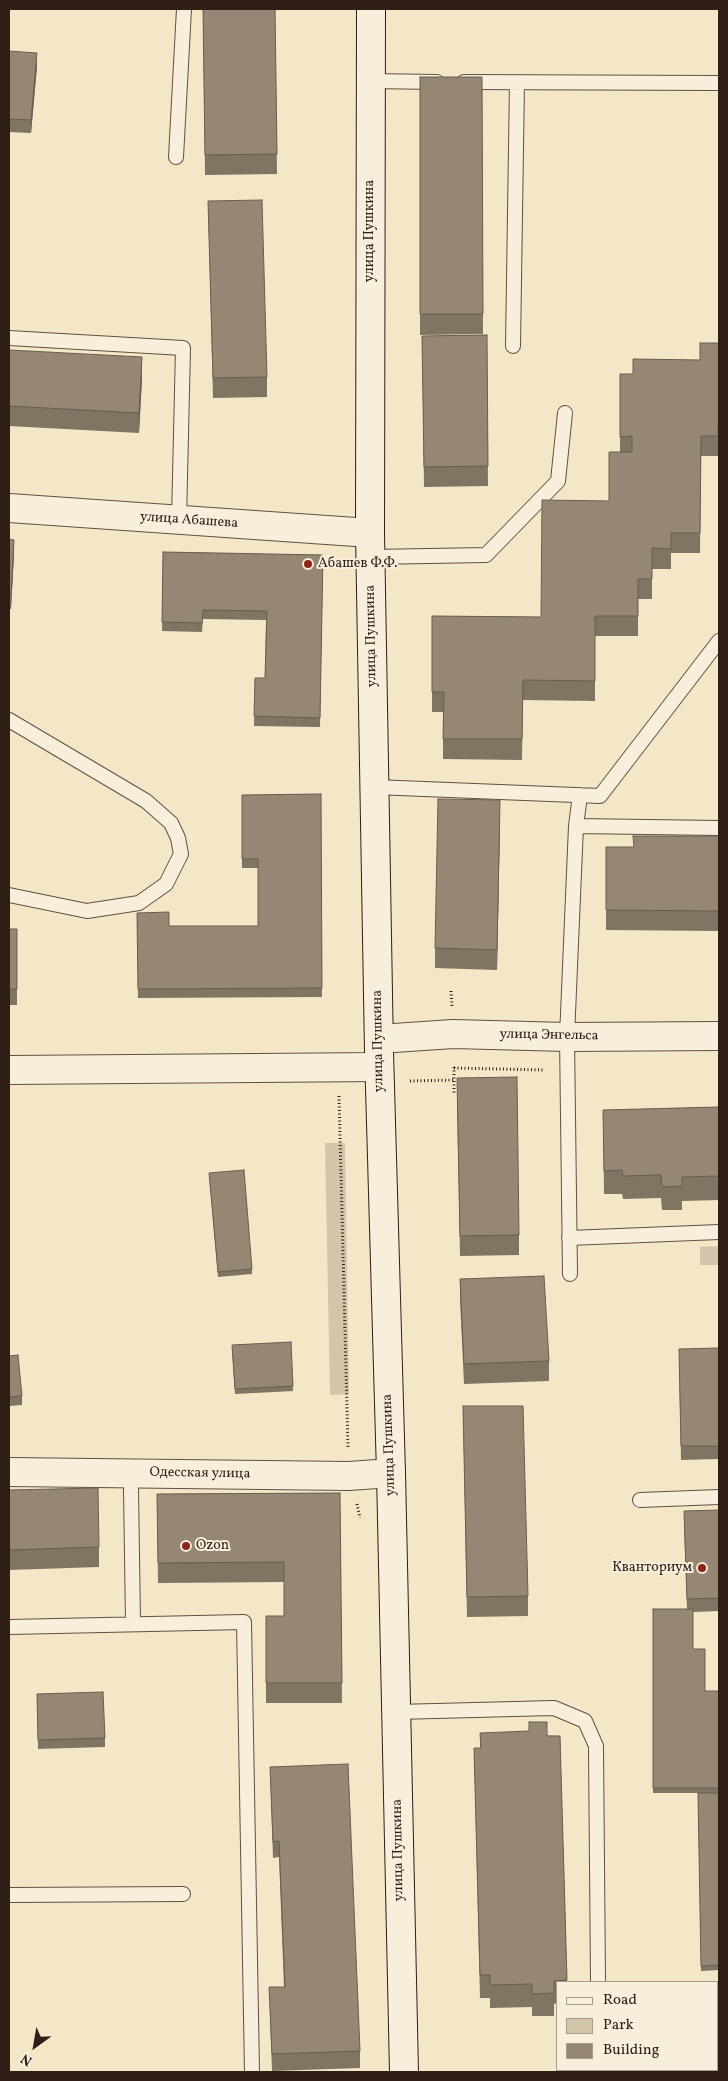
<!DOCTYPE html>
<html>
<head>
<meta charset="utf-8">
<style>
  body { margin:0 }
  #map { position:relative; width:728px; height:2081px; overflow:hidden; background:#f3e7c8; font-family:Vollkorn,serif }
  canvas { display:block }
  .frame { position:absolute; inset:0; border:10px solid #2f1e16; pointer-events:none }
  .legend { position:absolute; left:556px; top:1981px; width:162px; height:90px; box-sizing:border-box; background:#f7efdb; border:1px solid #a79b8c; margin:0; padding:6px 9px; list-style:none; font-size:15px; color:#2f1e16 }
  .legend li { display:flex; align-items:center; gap:10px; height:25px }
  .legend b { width:25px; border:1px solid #a79b8c }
  .north { position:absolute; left:10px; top:2021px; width:50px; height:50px; -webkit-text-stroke:4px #f7efdb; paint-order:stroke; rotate:212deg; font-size:14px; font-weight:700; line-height:20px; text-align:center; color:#2f1e16 }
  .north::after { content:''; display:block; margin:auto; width:18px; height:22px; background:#2f1e16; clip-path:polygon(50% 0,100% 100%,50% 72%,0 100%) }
</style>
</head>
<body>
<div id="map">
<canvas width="728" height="2081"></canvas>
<div class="frame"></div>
<ul class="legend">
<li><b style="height:6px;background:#f7efdb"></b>Road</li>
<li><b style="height:14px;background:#d2c5aa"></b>Park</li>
<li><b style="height:14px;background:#958773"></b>Building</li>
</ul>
<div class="north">N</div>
</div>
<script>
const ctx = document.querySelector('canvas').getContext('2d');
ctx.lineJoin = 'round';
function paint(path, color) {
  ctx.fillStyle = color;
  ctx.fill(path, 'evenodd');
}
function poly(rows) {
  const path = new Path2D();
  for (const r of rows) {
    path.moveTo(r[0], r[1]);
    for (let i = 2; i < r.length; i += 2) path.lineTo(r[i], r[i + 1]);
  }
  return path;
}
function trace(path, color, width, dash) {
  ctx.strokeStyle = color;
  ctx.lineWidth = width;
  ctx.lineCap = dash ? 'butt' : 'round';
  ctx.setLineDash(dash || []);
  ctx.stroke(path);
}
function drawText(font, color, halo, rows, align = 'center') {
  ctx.font = font + ' Vollkorn,serif';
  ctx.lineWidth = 4;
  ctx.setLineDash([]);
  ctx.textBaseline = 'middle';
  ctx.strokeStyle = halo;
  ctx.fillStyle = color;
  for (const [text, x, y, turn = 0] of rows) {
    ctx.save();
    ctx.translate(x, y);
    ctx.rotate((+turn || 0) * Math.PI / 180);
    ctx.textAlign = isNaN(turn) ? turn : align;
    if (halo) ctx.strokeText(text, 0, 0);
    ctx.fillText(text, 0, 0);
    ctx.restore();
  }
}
paint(poly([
  [325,1143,345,1143,349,1394,330,1395],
  [719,1246,719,1265,700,1265,700,1247]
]), '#d2c5aa');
const service = poly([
  [370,81,437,82],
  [464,82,719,83],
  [176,157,184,9],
  [9,338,183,348,179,520],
  [513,346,517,82],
  [371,557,486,555,558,481,565,413],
  [9,720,146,801,171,823,178,838,181,854,166,884,139,903,87,911,9,895],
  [374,787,600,796,719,641],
  [576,826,719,828],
  [569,1238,719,1232],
  [570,1274,567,1037,576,826,580,795],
  [131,1488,133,1623],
  [640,1500,719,1497],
  [9,1627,244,1622,252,2072],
  [396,1712,554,1708,585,1721,596,1746,598,1982],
  [9,1895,183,1894],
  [717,2005,719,2005],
  [595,2072,596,2070]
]);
const minor = poly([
  [379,1039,453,1034,567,1037,719,1036],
  [9,1070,379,1067],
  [9,1472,349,1476,391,1473]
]);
const tertiary = poly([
  [9,508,370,533]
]);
const secondary = poly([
  [371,9,370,533,379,1052,391,1473,404,2072]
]);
trace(service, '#605042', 16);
trace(minor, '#605042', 30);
trace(tertiary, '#605042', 30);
trace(secondary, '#2f1e16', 30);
trace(poly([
  [451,991,452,1006],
  [454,1067,454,1094],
  [454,1068,545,1070],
  [410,1081,454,1080],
  [339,1096,348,1447],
  [357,1504,360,1518]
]), '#2f1e16', 3, [1, 2.5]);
trace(service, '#f7efdb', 14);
trace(minor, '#f7efdb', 28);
trace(tertiary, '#f7efdb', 28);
trace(secondary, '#f7efdb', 28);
paint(poly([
  [203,9,275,9,277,174,205,175],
  [9,51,37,66,31,133,9,132],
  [420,77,482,77,483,334,420,335],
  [208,201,267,377,267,397,213,398],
  [487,335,488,486,424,487,422,336],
  [719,343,719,443,718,443,718,456,701,456,700,553,671,553,671,569,652,569,652,599,638,599,638,636,595,636,595,701,523,700,522,760,443,759,443,712,432,712,432,616,541,617,609,501,620,452,620,374,633,374,700,360],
  [9,350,142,378,139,433,9,426],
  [9,539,14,553,11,609,9,609],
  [163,552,323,555,320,727,254,726,255,678,265,678,266,620,203,619,202,632,162,631],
  [321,794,322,997,138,998,137,913,169,926,258,926,258,868,242,868,242,795],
  [500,820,497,970,435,968,435,948],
  [719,836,719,931,606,930,606,847,634,847],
  [9,929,17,929,17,1005,9,1005],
  [457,1098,519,1235,519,1255,460,1256],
  [719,1107,719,1200,682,1201,682,1210,662,1210,661,1198,623,1199,622,1194,604,1194,603,1110],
  [209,1173,252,1269,252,1274,218,1277],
  [460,1279,549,1361,549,1381,464,1384,460,1299],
  [291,1342,293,1391,235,1394,232,1350],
  [719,1348,719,1459,681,1460,679,1362],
  [9,1356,22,1396,22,1405,9,1406],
  [463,1406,528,1596,528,1616,467,1617],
  [9,1490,99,1547,99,1567,9,1570],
  [340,1493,342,1703,266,1703,266,1616,284,1616,284,1582,158,1583,157,1494],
  [719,1510,719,1611,693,1612,693,1649,705,1691,719,1691,719,1970,701,1971,698,1793,653,1793,653,1609,687,1609,684,1524],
  [37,1694,105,1738,105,1747,38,1749],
  [480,1733,560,1736,567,1982,557,1982,557,2003,554,2004,554,2016,532,2016,532,2007,490,2008,490,1998,480,1998,474,1748,480,1748],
  [270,1767,360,2051,360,2068,272,2071,269,1987,284,1987,279,1857,273,1858]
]), '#807463');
paint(poly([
  [37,53,37,66,31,133,31,120],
  [142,357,142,378,139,433,139,413],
  [14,540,14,553,11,609,11,596],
  [500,800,500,820,497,970,497,950]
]), '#685e50');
const building = poly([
  [203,9,275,9,277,154,205,155,203,9],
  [9,51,37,53,31,120,9,119,9,51],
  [420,77,482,77,483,314,420,314,420,77],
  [262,200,267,377,213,378,208,201,262,200],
  [487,335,488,466,424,467,422,336,487,335],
  [700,343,719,343,719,423,718,423,718,436,701,436,700,533,671,533,671,549,652,548,652,579,638,579,638,616,595,616,595,681,523,680,522,739,443,739,444,692,432,692,432,616,541,617,542,500,609,501,609,452,632,452,632,436,620,437,620,374,633,374,633,359,700,360,700,343],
  [9,350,142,357,139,413,9,406,9,350],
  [9,539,14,540,11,596,9,596,9,539],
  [163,552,323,555,320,718,254,716,255,678,265,678,267,611,203,610,202,623,162,622,163,552],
  [321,794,322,988,138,989,137,913,169,912,169,926,258,926,258,859,242,859,242,795,321,794],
  [438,799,500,800,497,950,435,948,438,799],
  [633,836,719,836,719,911,606,910,606,847,634,847,633,836],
  [9,929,17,929,17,989,9,989,9,929],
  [517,1077,519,1235,460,1236,457,1078,517,1077],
  [719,1107,719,1176,682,1177,682,1186,662,1187,661,1175,623,1176,622,1170,604,1171,603,1110,719,1107],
  [244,1170,252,1269,218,1272,209,1173,244,1170],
  [544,1276,549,1361,464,1364,460,1279,544,1276],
  [291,1342,293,1386,235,1389,232,1345,291,1342],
  [719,1348,719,1446,681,1446,679,1349,719,1348],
  [18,1355,22,1396,9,1397,9,1356,18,1355],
  [463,1406,523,1406,528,1596,467,1597,463,1406],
  [98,1488,99,1547,9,1550,9,1490,98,1488],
  [340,1493,342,1683,266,1683,266,1616,284,1616,284,1562,158,1563,157,1494,340,1493],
  [719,1510,719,1598,687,1599,684,1511,719,1510],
  [653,1609,693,1609,693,1649,705,1649,705,1691,719,1691,719,1788,653,1788,653,1609],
  [103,1692,105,1738,38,1740,37,1694,103,1692],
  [529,1722,547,1722,547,1736,560,1736,567,1980,554,1981,554,1993,532,1994,532,1984,490,1985,490,1975,480,1975,474,1748,481,1748,480,1733,529,1731,529,1722],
  [348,1764,360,2051,272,2054,269,1987,285,1987,279,1841,273,1842,270,1767,348,1764],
  [698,1793,719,1793,719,1965,701,1966,698,1793]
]);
paint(building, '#958773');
trace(building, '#685e50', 1);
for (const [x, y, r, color] of [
  [308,564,5,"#8f2418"],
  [186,1546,5,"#8f2418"],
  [702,1568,5,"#8f2418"]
]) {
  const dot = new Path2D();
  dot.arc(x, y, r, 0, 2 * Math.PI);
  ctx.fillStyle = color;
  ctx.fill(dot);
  trace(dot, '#f7efdb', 2);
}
drawText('14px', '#2f1e16', '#f7efdb', [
  ["улица Пушкина",370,231,-90],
  ["улица Абашева",189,521,4],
  ["улица Пушкина",372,636,-91],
  ["улица Энгельса",549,1036,1],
  ["улица Пушкина",379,1041,-91],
  ["улица Пушкина",390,1445,-92],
  ["Одесская улица",200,1474,1],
  ["улица Пушкина",399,1850,-91]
]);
drawText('14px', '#2f1e16', '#f7efdb', [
  ["Абашев Ф.Ф.",318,564],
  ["Ozon",196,1546],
  ["Кванториум",692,1568,"right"]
], 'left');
</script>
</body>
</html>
